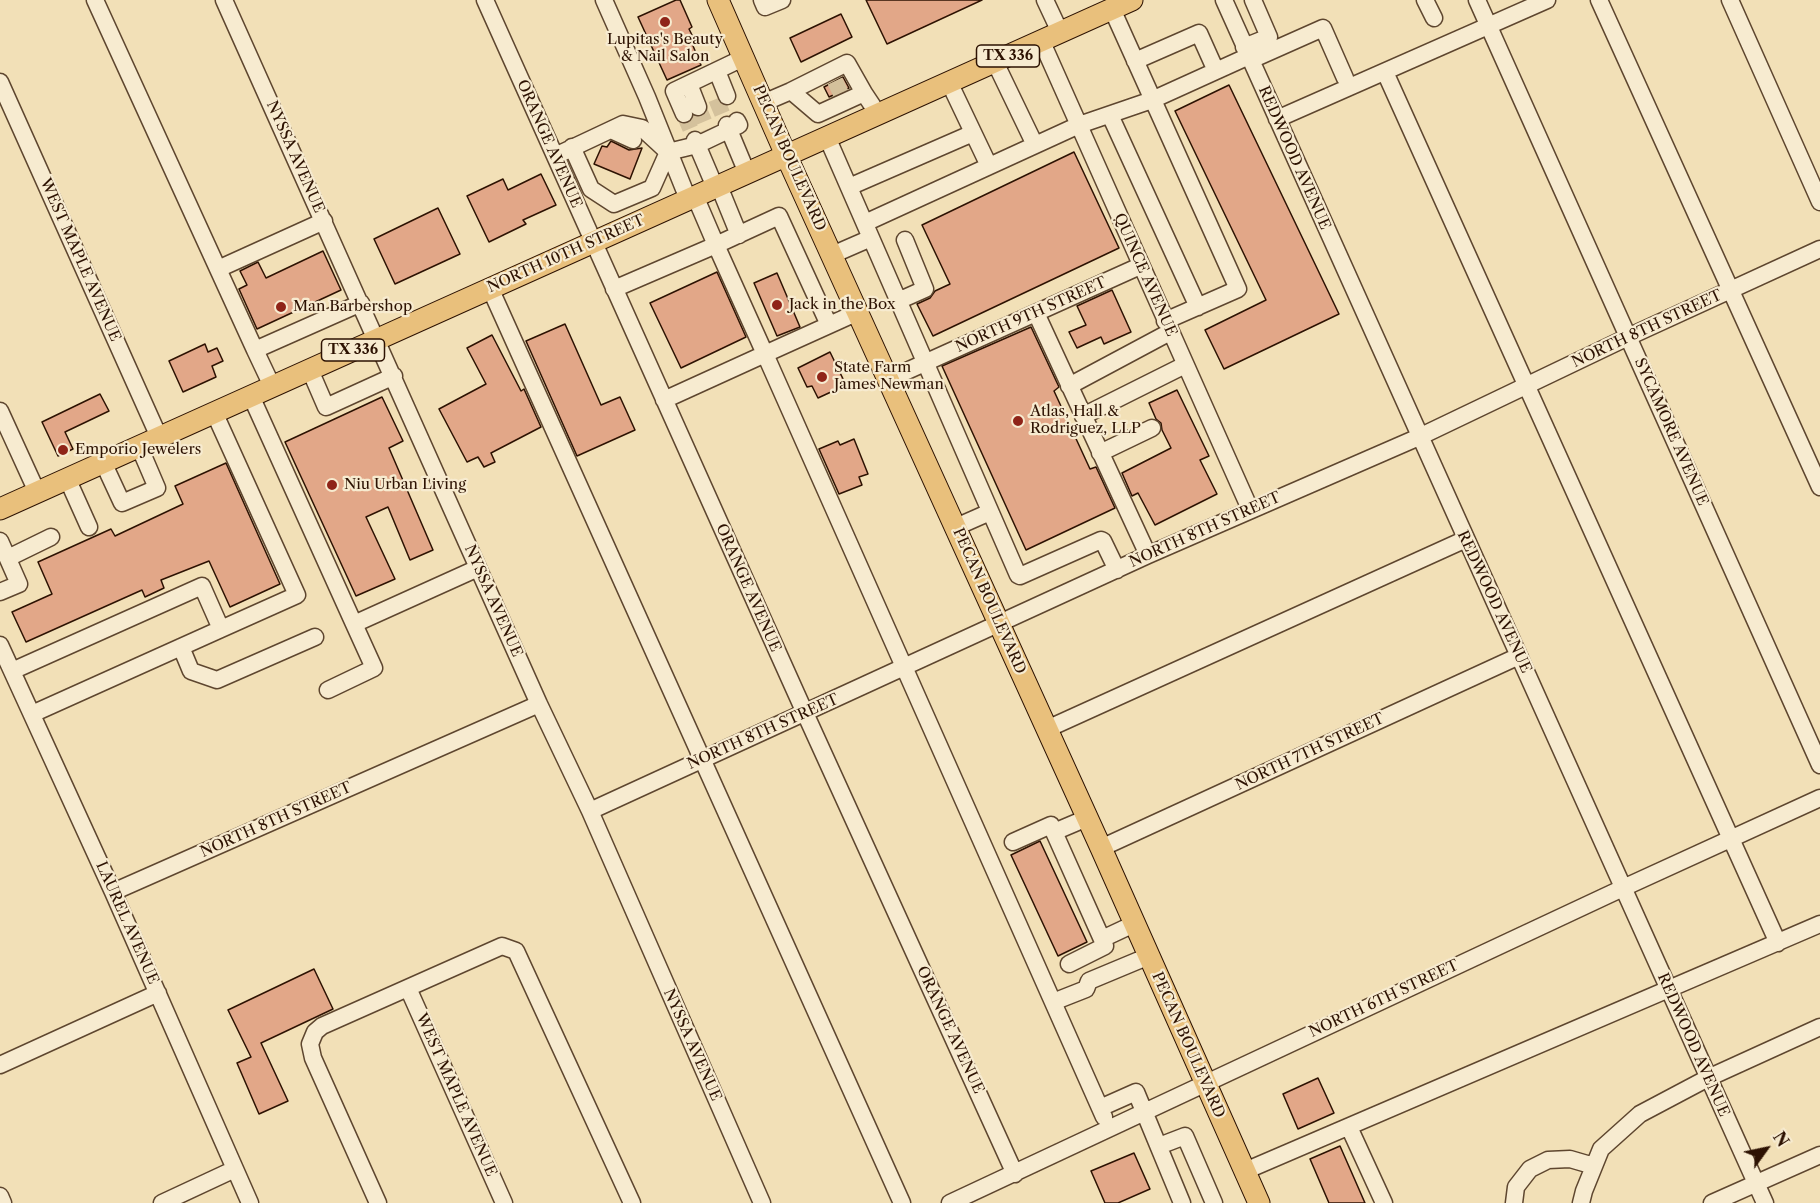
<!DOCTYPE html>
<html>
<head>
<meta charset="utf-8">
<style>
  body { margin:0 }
  #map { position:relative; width:1820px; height:1203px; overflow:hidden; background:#f2e0b7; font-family:"Libre Caslon Text",serif }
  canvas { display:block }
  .north { position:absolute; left:1736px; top:1119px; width:60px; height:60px; -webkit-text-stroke:4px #f7ebd0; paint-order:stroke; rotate:57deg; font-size:16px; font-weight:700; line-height:24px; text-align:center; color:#2d1202 }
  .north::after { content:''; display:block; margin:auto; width:21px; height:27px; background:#2d1202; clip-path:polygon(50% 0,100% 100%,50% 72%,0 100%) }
</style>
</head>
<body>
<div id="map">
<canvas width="1820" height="1203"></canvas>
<div class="north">N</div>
</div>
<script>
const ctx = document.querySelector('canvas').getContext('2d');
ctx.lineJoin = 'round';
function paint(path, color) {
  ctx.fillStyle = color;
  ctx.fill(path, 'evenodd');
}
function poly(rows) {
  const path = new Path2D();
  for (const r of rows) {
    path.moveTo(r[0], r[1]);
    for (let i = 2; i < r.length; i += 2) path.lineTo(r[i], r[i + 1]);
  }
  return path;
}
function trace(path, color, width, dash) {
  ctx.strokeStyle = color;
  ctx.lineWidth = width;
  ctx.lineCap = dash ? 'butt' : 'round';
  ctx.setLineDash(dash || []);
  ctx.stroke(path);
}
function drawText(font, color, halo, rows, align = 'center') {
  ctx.font = font + ' "Libre Caslon Text",serif';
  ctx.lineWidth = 4.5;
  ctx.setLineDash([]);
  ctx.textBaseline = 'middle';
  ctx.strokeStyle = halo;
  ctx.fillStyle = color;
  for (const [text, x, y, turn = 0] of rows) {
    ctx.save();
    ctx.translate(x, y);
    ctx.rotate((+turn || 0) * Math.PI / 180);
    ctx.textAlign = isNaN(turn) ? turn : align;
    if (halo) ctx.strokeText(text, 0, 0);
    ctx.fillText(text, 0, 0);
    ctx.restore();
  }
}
const building = poly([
  [676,0,680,0,692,27,689,29,694,39,691,41,701,65,667,80,638,17,676,0],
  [866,0,982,0,887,44,866,0],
  [841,14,852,37,801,62,790,38,841,14],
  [843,77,849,88,829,97,824,87,843,77],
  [1229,85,1339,314,1224,369,1205,330,1266,300,1175,111,1229,85],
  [611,141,629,150,642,148,630,179,594,164,602,146,607,147,611,141],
  [1074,152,1119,248,933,336,917,304,930,298,935,291,950,284,922,225,1074,152],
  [541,174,556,205,523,220,526,224,489,242,467,196,503,179,508,190,541,174],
  [438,208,460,254,395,284,374,239,438,208],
  [323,251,341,290,257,329,239,289,247,285,240,271,258,262,266,278,323,251],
  [717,272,746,337,681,368,650,303,717,272],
  [777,273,800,327,777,336,754,283,777,273],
  [1112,290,1131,332,1104,344,1101,337,1077,348,1069,332,1086,325,1077,306,1112,290],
  [565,324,601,405,620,397,635,430,577,456,526,341,565,324],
  [1031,327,1059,387,1054,391,1090,469,1096,467,1115,508,1026,550,942,366,1031,327],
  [492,335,521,391,524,389,541,427,491,453,495,462,484,467,478,457,467,462,439,409,486,384,467,348,492,335],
  [205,344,208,352,217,348,223,361,212,366,216,377,183,392,169,361,205,344],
  [830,352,846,385,818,398,812,386,807,387,798,368,830,352],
  [1177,390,1209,456,1200,460,1217,494,1155,525,1138,493,1132,496,1122,473,1171,448,1162,430,1161,423,1156,419,1149,403,1177,390],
  [100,394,109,411,65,432,73,449,58,456,42,422,100,394],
  [382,397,403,441,389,448,433,550,410,560,388,507,366,517,395,579,356,596,285,442,382,397],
  [854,439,868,474,859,477,862,485,839,494,819,449,838,441,840,445,854,439],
  [226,463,280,584,230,607,209,561,161,580,164,588,145,597,142,590,26,642,12,612,52,594,38,562,111,529,115,536,183,504,175,486,226,463],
  [1040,841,1087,942,1058,956,1011,855,1040,841],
  [314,969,333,1009,261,1043,288,1101,259,1114,237,1063,251,1057,228,1010,314,969],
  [1318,1078,1334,1113,1298,1129,1283,1094,1318,1078],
  [1340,1146,1365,1203,1329,1203,1310,1159,1340,1146],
  [1134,1153,1150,1189,1118,1203,1105,1203,1091,1171,1134,1153]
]);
paint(building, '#e2a788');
trace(building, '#2d1202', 1.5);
trace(poly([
  [835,81,842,96],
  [716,99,727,125],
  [698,107,709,133],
  [684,114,695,140]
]), '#d4c19c', 16, [16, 8]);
const minor = poly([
  [95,0,255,350],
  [224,0,539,704,590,811,762,1203],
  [485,0,805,713,1015,1174],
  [604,0,647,97,688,199],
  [762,0,765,7,782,0],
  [1045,0,1060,32],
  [1224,0,1765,1203],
  [1425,0,1434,18],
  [1477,0,1820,765],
  [1599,0,1820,487],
  [1730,0,1820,202],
  [1112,9,1238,289,1165,321],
  [1041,40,1250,509],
  [1244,47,1269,37,1253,0],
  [1251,60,1323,28,1345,78],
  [1135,61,1199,33,1216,71],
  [995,62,1035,145],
  [717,71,727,96],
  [1385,72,1778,943],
  [0,82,159,437],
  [949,82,989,166],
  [689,84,698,107],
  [791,91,847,63,864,93],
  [763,103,791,91,818,114,864,93,878,114],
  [684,114,674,91,743,58],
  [1110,115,1198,307],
  [1277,119,1547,0],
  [727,125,747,173],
  [611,130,633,140],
  [827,137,1018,575,1020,576,1101,540,1103,541,1117,570],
  [695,140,715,187],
  [572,147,591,189,614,204,652,188,668,152],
  [555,156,623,124,642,128,668,152,697,145,739,125,737,121],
  [719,186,739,235],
  [849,187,973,133],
  [865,223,1079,125,1152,100,1249,56],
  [832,255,871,238],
  [218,269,324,221],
  [490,288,902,1203],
  [614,289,716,245,695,196],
  [898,301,925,289,905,240],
  [858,312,765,354,1100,1108],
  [1036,313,1148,555],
  [310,370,326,407,394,376],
  [889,379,1140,266],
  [272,386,255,350,361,303],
  [1069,386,1170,332],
  [251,396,354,624,478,568],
  [664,400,765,354,716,245,779,216,829,325],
  [0,411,37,492],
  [214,412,297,595,221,629],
  [1083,416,1185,365],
  [1100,453,1152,428],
  [103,462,122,503,157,488,139,446],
  [67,478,89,527],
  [956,527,990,512],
  [0,541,19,584,0,592],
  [8,558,51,537],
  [0,645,113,892,250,1203],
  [181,647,191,671,217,680,315,637],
  [12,671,202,586,221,629,32,714],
  [328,690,374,668,354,624],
  [1047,729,1466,539],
  [590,811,1148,555,1419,437,1628,337,1820,249],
  [1054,832,1087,818],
  [1013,842,1051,825,1054,832,1105,946,1069,964],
  [1101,848,1519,656],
  [113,892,539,704],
  [1102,939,1134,924],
  [408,988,504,1203],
  [1053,1002,1086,989,1089,981,1149,956],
  [0,1065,158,993],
  [1104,1117,1100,1108,1136,1092,1182,1203],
  [1349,1127,1384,1203],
  [1159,1146,1185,1136,1214,1203],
  [1245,1171,1820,924],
  [0,1196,3,1203],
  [162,1203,235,1169],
  [378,1203,313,1058,310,1044,315,1032,322,1026,502,946,516,951,632,1203],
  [950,1203,1623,888,1820,798],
  [1514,1203,1516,1187,1530,1169,1548,1160,1570,1159,1594,1166],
  [1581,1203,1584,1191,1601,1149,1640,1114,1708,1078,1820,1027],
  [1712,1203,1820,1155]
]);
const major = poly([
  [718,0,786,155,1101,848,1259,1203],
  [0,509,1132,0]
]);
trace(minor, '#5e462f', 19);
trace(major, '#2d1202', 23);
trace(minor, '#f7ebd0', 16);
trace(major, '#e9c07c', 21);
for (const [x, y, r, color] of [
  [665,22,6,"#8f2418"],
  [777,305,6,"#8f2418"],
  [281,307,6,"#8f2418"],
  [822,377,6,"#8f2418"],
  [1018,421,6,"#8f2418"],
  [63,450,6,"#8f2418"],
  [332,485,6,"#8f2418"]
]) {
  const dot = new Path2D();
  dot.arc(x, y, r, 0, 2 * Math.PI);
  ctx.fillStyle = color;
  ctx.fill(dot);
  trace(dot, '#f7ebd0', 2);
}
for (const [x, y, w] of [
  [1008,56,63],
  [353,350,63]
]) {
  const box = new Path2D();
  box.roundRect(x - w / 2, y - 11, w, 22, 4.5);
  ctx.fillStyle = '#f7ebd0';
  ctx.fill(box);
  trace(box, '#2d1202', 1.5);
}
drawText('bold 14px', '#2d1202', null, [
  ["TX 336",1008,56],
  ["TX 336",353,350]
]);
drawText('15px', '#2d1202', '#f7ebd0', [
  ["Lupitas's Beauty",665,40,"center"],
  ["& Nail Salon",665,57,"center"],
  ["Jack in the Box",789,305],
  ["Man Barbershop",293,307],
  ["State Farm",834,368],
  ["James Newman",834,385],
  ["Atlas, Hall &",1030,412],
  ["Rodriguez, LLP",1030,429],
  ["Emporio Jewelers",75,450],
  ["Niu Urban Living",344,485]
], 'left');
drawText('15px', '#2d1202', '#f7ebd0', [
  ["ORANGE AVENUE",549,144,66],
  ["NYSSA AVENUE",295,157,66],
  ["PECAN BOULEVARD",789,158,66],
  ["REDWOOD AVENUE",1294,158,66],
  ["NORTH 10TH STREET",566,254,-24],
  ["WEST MAPLE AVENUE",80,260,66],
  ["QUINCE AVENUE",1145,275,66],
  ["NORTH 9TH STREET",1031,315,-24],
  ["NORTH 8TH STREET",1647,329,-25],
  ["SYCAMORE AVENUE",1671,432,66],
  ["NORTH 8TH STREET",1205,530,-24],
  ["ORANGE AVENUE",748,588,66],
  ["NYSSA AVENUE",493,601,66],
  ["PECAN BOULEVARD",989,601,66],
  ["REDWOOD AVENUE",1494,602,65],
  ["NORTH 8TH STREET",763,732,-24],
  ["NORTH 7TH STREET",1310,752,-25],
  ["NORTH 8TH STREET",276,820,-24],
  ["LAUREL AVENUE",127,923,66],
  ["NORTH 6TH STREET",1384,999,-25],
  ["ORANGE AVENUE",950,1030,65],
  ["NYSSA AVENUE",692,1045,66],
  ["PECAN BOULEVARD",1188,1045,66],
  ["REDWOOD AVENUE",1693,1045,66],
  ["WEST MAPLE AVENUE",456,1095,66]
]);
</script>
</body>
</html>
